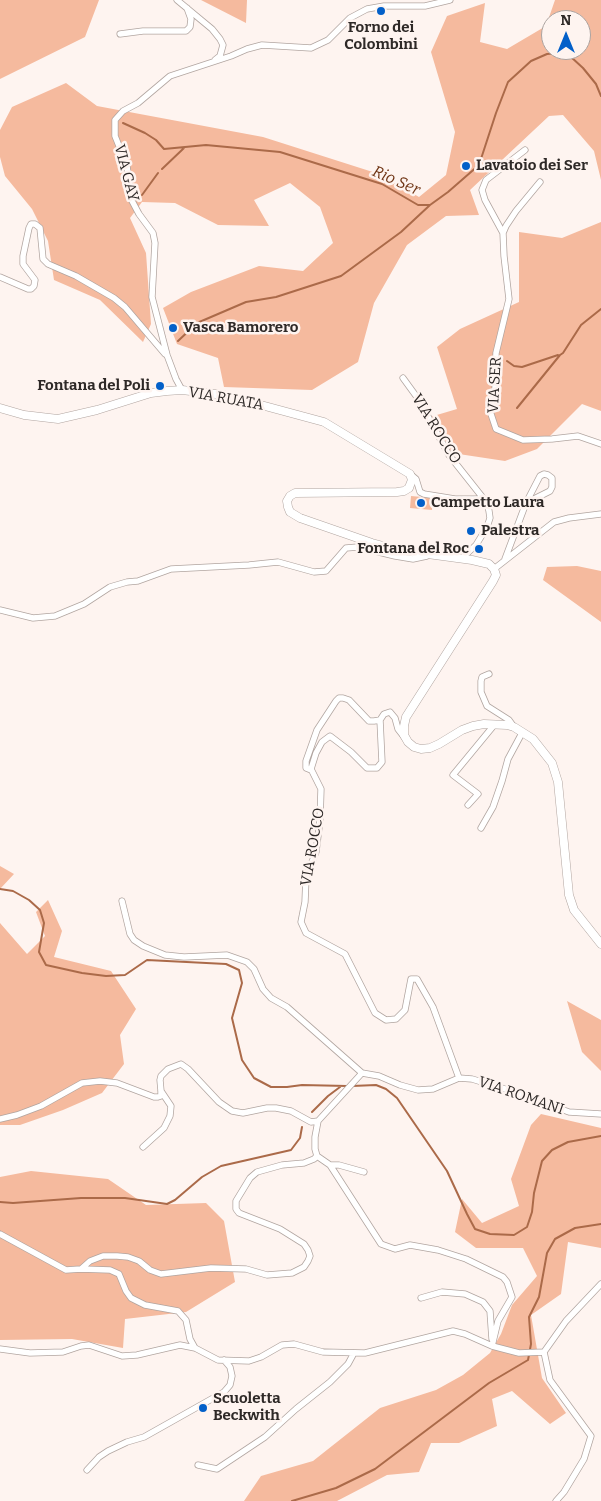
<!DOCTYPE html>
<html>
<head>
<meta charset="utf-8">
<style>
  body { margin:0 }
  #map { position:relative; width:601px; height:1501px; overflow:hidden; background:#fef4f0; font-family:Bitter,serif }
  canvas { display:block }
  .north { position:absolute; left:541px; top:10px; width:50px; height:50px; box-sizing:border-box; background:#fef4f0; border:1px solid #aba3a0; border-radius:50%; rotate:0deg; font-size:14px; font-weight:700; line-height:20px; text-align:center; color:#2e2927 }
  .north::after { content:''; display:block; margin:auto; width:18px; height:22px; background:#0360c9; clip-path:polygon(50% 0,100% 100%,50% 72%,0 100%) }
</style>
</head>
<body>
<div id="map">
<canvas width="601" height="1501"></canvas>
<div class="north">N</div>
</div>
<script>
const ctx = document.querySelector('canvas').getContext('2d');
ctx.lineJoin = 'round';
function paint(path, color) {
  ctx.fillStyle = color;
  ctx.fill(path, 'evenodd');
}
function poly(rows) {
  const path = new Path2D();
  for (const r of rows) {
    path.moveTo(r[0], r[1]);
    for (let i = 2; i < r.length; i += 2) path.lineTo(r[i], r[i + 1]);
  }
  return path;
}
function trace(path, color, width, dash) {
  ctx.strokeStyle = color;
  ctx.lineWidth = width;
  ctx.lineCap = dash ? 'butt' : 'round';
  ctx.setLineDash(dash || []);
  ctx.stroke(path);
}
function drawText(font, color, halo, rows, align = 'center') {
  ctx.font = font + ' Bitter,serif';
  ctx.lineWidth = 5;
  ctx.setLineDash([]);
  ctx.textBaseline = 'middle';
  ctx.strokeStyle = halo;
  ctx.fillStyle = color;
  for (const [text, x, y, turn = 0] of rows) {
    ctx.save();
    ctx.translate(x, y);
    ctx.rotate((+turn || 0) * Math.PI / 180);
    ctx.textAlign = isNaN(turn) ? turn : align;
    if (halo) ctx.strokeText(text, 0, 0);
    ctx.fillText(text, 0, 0);
    ctx.restore();
  }
}
paint(poly([
  [0,0,99,0,85,37,0,79],
  [201,0,247,0,246,23],
  [555,0,601,0,601,180,594,151,563,115,549,116,470,190,479,215,446,216,407,245,374,303,358,362,312,390,224,387,218,358,177,344,163,308,191,292,259,266,303,271,333,243,320,207,290,183,254,200,269,226,218,225,175,203,142,202,130,218,146,253,151,324,143,342,100,300,54,280,48,241,32,209,5,176,0,157,0,130,12,107,66,83,97,106,263,137,379,174,419,197,446,175,455,132,431,52,447,16,485,3,480,42,507,49,546,26],
  [551,20,581,20,581,50,551,50],
  [601,222,601,411,582,404,537,449,505,461,452,453,430,417,457,409,437,347,460,329,519,302,519,232,562,238],
  [411,496,433,498,432,510,410,508],
  [577,566,601,571,601,622,543,580,547,567],
  [0,866,14,874,0,889],
  [48,900,62,931,54,957,111,971,136,1009,120,1035,124,1064,102,1093,63,1110,20,1125,0,1125,0,923,27,954,45,936,36,912],
  [567,1001,601,1020,601,1071,582,1052],
  [541,1114,601,1128,601,1248,568,1242,561,1294,531,1315,542,1378,566,1413,550,1424,512,1391,492,1399,497,1426,459,1443,431,1443,419,1472,387,1475,337,1501,244,1501,261,1476,313,1461,380,1408,436,1390,463,1375,490,1353,501,1334,512,1305,537,1276,523,1248,476,1248,455,1232,462,1199,482,1223,519,1206,511,1179,531,1125],
  [31,1171,108,1179,146,1205,206,1203,224,1221,235,1282,186,1312,125,1319,123,1348,72,1339,0,1340,0,1177]
]), '#f5ba9e');
trace(poly([
  [123,123,145,133,156,140,164,149,206,145,280,152,382,184,418,205,430,205,448,192,479,165,496,113,508,82,531,61,547,54,558,53,571,57,583,68,596,84,601,96],
  [162,169,184,148],
  [142,195,158,173],
  [178,341,197,323,246,302,276,297,341,276,401,232,430,205],
  [507,361,514,366,522,367,558,355],
  [517,408,560,355,563,353,581,325,601,309],
  [0,889,13,891,29,900,40,910,44,923,39,952,46,965,82,973,106,976,125,975,147,960,226,964,239,970,242,983,232,1018,242,1060,254,1078,271,1087,287,1087,302,1085,347,1086],
  [352,1086,376,1085,386,1089,397,1098,447,1171,467,1214,475,1229,490,1234,514,1235,527,1227,532,1212,534,1193,542,1161,552,1150,568,1142,601,1136],
  [312,1112,328,1096,340,1087],
  [0,1202,13,1203,81,1198,125,1198,167,1204,175,1200,202,1177,221,1166,291,1150,300,1138,302,1127],
  [292,1501,336,1488,375,1469,489,1383,528,1360,531,1344,529,1317,539,1297,547,1253,555,1239,575,1228,601,1224]
]), '#ab6a49', 2);
const street = poly([
  [177,0,212,29,220,39,223,45,220,56,215,60],
  [120,34,143,31,186,31,190,27,191,19,187,8],
  [525,150,486,180,482,190,485,200,503,233,504,256,509,299,496,353,495,388,490,411,496,429,523,440,552,439,578,436,601,444],
  [503,233,506,226,516,211,540,182],
  [0,277,28,289,31,289,34,286,35,280,23,264,23,256,29,228,31,224,35,224,40,228,43,259,48,264,76,276,114,298,125,307,165,354],
  [403,378,419,400,449,455,487,503,489,511,490,518,487,527,476,545,461,559],
  [182,390,176,379,167,355,152,297,155,243,153,233,139,214,131,199,127,166,115,136,115,120,123,111,138,103,170,76,231,56,247,49,262,45,311,48,328,40,350,18,367,9,384,6,425,6,450,0],
  [410,474,416,479,420,492,424,494,455,499,480,499,485,502],
  [505,559,526,503,550,491,552,487,552,478,548,475,544,474,540,476,526,503],
  [494,569,554,522,569,518,601,514],
  [0,610,33,618,55,616,84,604,110,587,127,582,138,581,171,569,249,565,278,562,314,572,326,571,346,548,358,547,395,556,413,559,427,556],
  [489,674,482,677,481,681,481,692,487,706,509,720,514,727],
  [405,738,398,729,395,718,390,712,384,714,380,720,382,762,377,768,367,768,351,752,330,736,322,742,316,753,311,769,321,789,320,820,316,852,306,877,305,902,301,922,306,933,345,954,375,1013,386,1020,396,1019,405,1010,411,979,417,979,433,1007,459,1078],
  [311,770,306,768,306,761,317,730,336,701,339,698,343,698,349,700,369,721,374,721,380,720],
  [468,805,478,794,453,775,495,724],
  [481,828,493,807,502,781,508,759,522,733],
  [122,901,130,934,134,940,143,946,165,955,184,957,227,955,247,962,254,969,263,989,271,998,287,1007,362,1073],
  [0,1119,17,1115,41,1106,82,1083,100,1081,117,1083,154,1097,158,1097,161,1096,161,1091,160,1080,161,1076,168,1069,181,1064,188,1069,219,1102,232,1111,243,1113,267,1108,276,1108,291,1111,311,1122,318,1121,362,1073,379,1076,400,1085,418,1090,433,1089,459,1078,472,1079,505,1089,569,1112,601,1114],
  [318,1121,315,1137,315,1149,317,1156,330,1165,339,1165,364,1172],
  [143,1147,164,1128,170,1116,171,1106,161,1091],
  [330,1165,381,1244,395,1249,410,1245,438,1250,466,1259,503,1277,507,1282,512,1297,498,1321,492,1346],
  [0,1234,66,1270,81,1269,90,1261,103,1256,117,1256,128,1257,139,1261,150,1270,161,1274,211,1268,246,1269,267,1275,292,1273,304,1267,308,1261,310,1256,308,1250,304,1244,280,1229,239,1213,236,1209,236,1201,250,1178,257,1172,282,1165,304,1163,314,1159,317,1156],
  [81,1269,110,1270,119,1274,126,1291,131,1298,145,1305,178,1311,186,1320,190,1339,195,1348],
  [421,1298,442,1292,465,1294,483,1302,490,1311,492,1339],
  [0,1349,30,1353,63,1352,81,1346,89,1345,122,1356,137,1355,180,1345,195,1348,218,1360,249,1361,261,1357,282,1345,294,1344,323,1352,365,1353,453,1331,465,1334,492,1346,519,1353,544,1352],
  [198,1465,217,1469,265,1437,296,1409,330,1382,348,1364,354,1353],
  [87,1470,99,1457,108,1451,127,1442,144,1437,224,1392,230,1385,232,1376,230,1367,224,1360],
  [556,1501,564,1492,584,1459,591,1436,550,1380,544,1352,566,1321,601,1284]
]);
const secondary = poly([
  [0,408,24,415,58,419,97,410,151,393,167,391,182,390,224,395,324,422,410,474,412,480,410,485,409,488,404,491,397,492,295,493,290,496,287,501,288,507,290,512,300,518,372,543,398,550,472,560,489,564,494,569,496,575,493,581,406,717,404,726,404,735,408,742,414,747,421,749,430,748,439,744,462,730,473,726,484,724,507,725,514,727,533,739,552,763,558,782,569,895,574,910,601,944]
]);
trace(street, '#b1a5a0', 7);
trace(secondary, '#b1a5a0', 9);
trace(street, '#fff', 5.5);
trace(secondary, '#fff', 8);
for (const [x, y, r, color] of [
  [381,11,5,"#0360c9"],
  [466,166,5,"#0360c9"],
  [173,328,5,"#0360c9"],
  [160,386,5,"#0360c9"],
  [421,503,5,"#0360c9"],
  [471,531,5,"#0360c9"],
  [479,549,5,"#0360c9"],
  [203,1408,5,"#0360c9"]
]) {
  const dot = new Path2D();
  dot.arc(x, y, r, 0, 2 * Math.PI);
  ctx.fillStyle = color;
  ctx.fill(dot);
  trace(dot, '#fef4f0', 2);
}
drawText('bold 15px', '#2e2927', '#fef4f0', [
  ["Forno dei",381,28,"center"],
  ["Colombini",381,45,"center"],
  ["Lavatoio dei Ser",476,166],
  ["Vasca Bamorero",183,328],
  ["Fontana del Poli",150,386,"right"],
  ["Campetto Laura",431,503],
  ["Palestra",481,531],
  ["Fontana del Roc",469,549,"right"],
  ["Scuoletta",213,1399],
  ["Beckwith",213,1416]
], 'left');
drawText('15px', '#2e2927', '#fef4f0', [
  ["VIA GAY",126,173,75],
  ["VIA SER",495,385,-87],
  ["VIA RUATA",226,399,10],
  ["VIA ROCCO",436,429,58],
  ["VIA ROCCO",313,847,-80],
  ["VIA ROMANI",521,1096,19]
]);
drawText('italic 16px', '#703515', '#fef4f0', [
  ["Rio Ser",396,181,24]
]);
</script>
</body>
</html>
